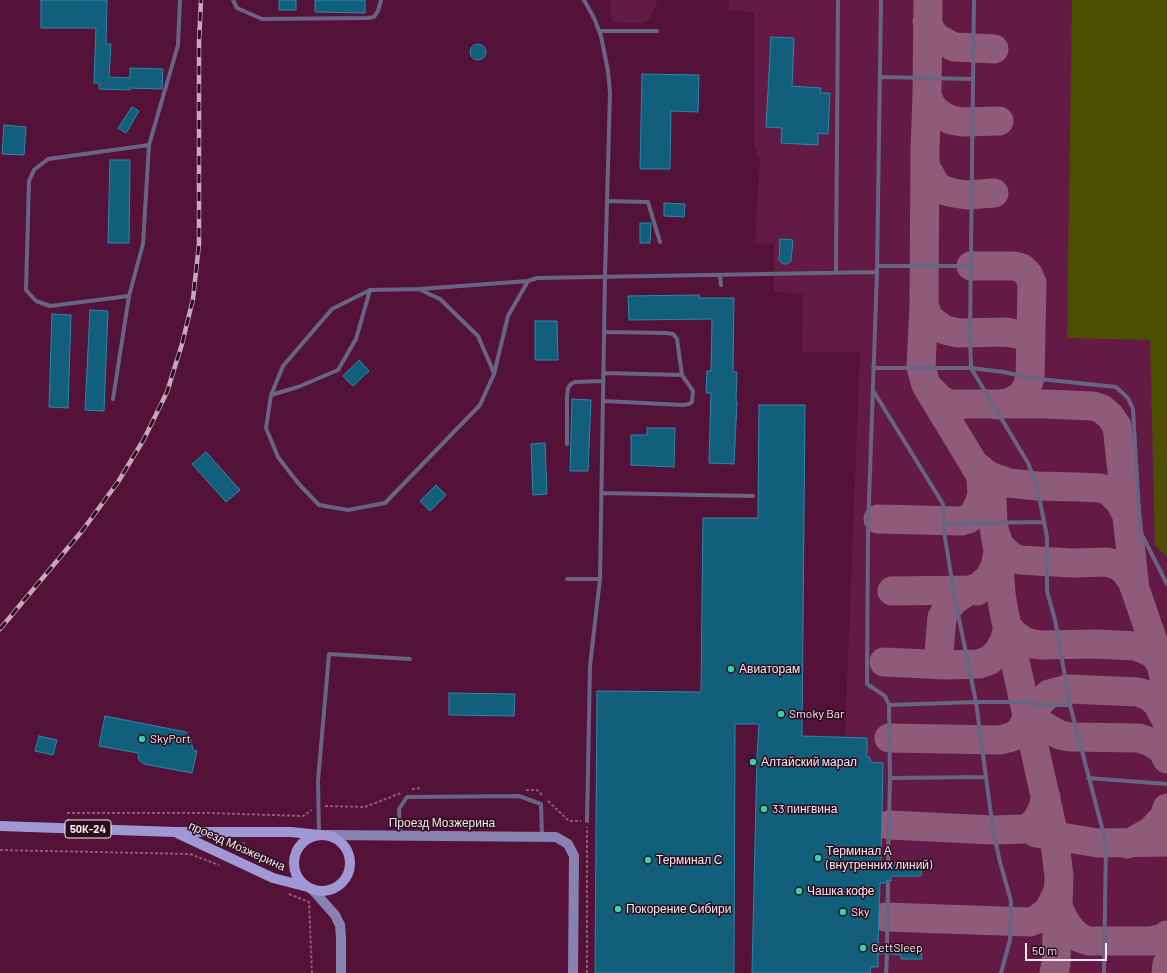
<!DOCTYPE html>
<html>
<head>
<meta charset="utf-8">
<style>
  body { margin:0 }
  #map { position:relative; width:1167px; height:973px; overflow:hidden; background:#541238; font-family:Barlow,sans-serif }
  canvas { display:block }
  .scale { position:absolute; left:1025px; top:943px; width:82px; height:18px; box-sizing:border-box; border:2px solid #fae9f1; border-top:0; padding-left:5px; font-size:12px; line-height:14px; white-space:nowrap; color:#fae9f1; -webkit-text-stroke:3px #290d1c; paint-order:stroke }
</style>
</head>
<body>
<div id="map">
<canvas width="1167" height="973"></canvas>
<div class="scale">50 m</div>
</div>
<script>
const ctx = document.querySelector('canvas').getContext('2d');
ctx.lineJoin = 'round';
function paint(path, color) {
  ctx.fillStyle = color;
  ctx.fill(path, 'evenodd');
}
function poly(rows) {
  const path = new Path2D();
  for (const r of rows) {
    if (r.length === 3) {
      path.moveTo(r[0] + r[2], r[1]);
      path.arc(r[0], r[1], r[2], 0, 2 * Math.PI);
      continue;
    }
    path.moveTo(r[0], r[1]);
    for (let i = 2; i < r.length; i += 2) path.lineTo(r[i], r[i + 1]);
  }
  return path;
}
function trace(path, color, width, dash) {
  ctx.strokeStyle = color;
  ctx.lineWidth = width;
  ctx.lineCap = dash ? 'butt' : 'round';
  ctx.setLineDash(dash || []);
  ctx.stroke(path);
}
function drawText(font, color, halo, rows, align = 'center') {
  ctx.font = font + ' Barlow,sans-serif';
  ctx.lineWidth = 3;
  ctx.setLineDash([]);
  ctx.textBaseline = 'middle';
  ctx.strokeStyle = halo;
  ctx.fillStyle = color;
  for (const [text, x, y, turn = 0] of rows) {
    ctx.save();
    ctx.translate(x, y);
    ctx.rotate((+turn || 0) * Math.PI / 180);
    ctx.textAlign = isNaN(turn) ? turn : align;
    if (halo) ctx.strokeText(text, 0, 0);
    ctx.fillText(text, 0, 0);
    ctx.restore();
  }
}
paint(poly([
  [611,0,658,0,650,19,642,23,633,23,614,22,612,20,611,17],
  [729,0,1167,0,1167,973,752,973,758,735,845,737,860,352,802,352,803,294,774,292,774,244,755,243,760,160,754,145,754,12,729,10]
]), '#631a45');
paint(poly([
  [1072,0,1167,0,1167,557,1155,545,1150,340,1067,338]
]), '#4e4e01');
trace(poly([
  [928,0,927,96,925,150,924,304,921,367,926,385,989,489,992,499,993,522,998,551,1001,594,1004,612,1054,836,1059,876,1056,963,1054,973],
  [927,21,931,31,937,38,954,47,994,49],
  [927,96,931,105,936,111,943,116,951,120,962,122,999,121],
  [925,166,936,185,943,190,953,193,967,195,994,193],
  [971,266,1014,266,1022,268,1028,274,1032,283,1030,378,1026,389,1021,396,1011,402,997,405],
  [924,304,927,314,931,320,945,330,958,333,1006,332,1017,334,1025,337,1031,343],
  [928,387,941,400,950,404,1046,404,1093,406,1102,409,1110,416,1117,426,1135,589,1161,664,1164,678,1167,713],
  [974,464,989,476,1009,483,1037,486,1079,487,1100,488,1109,491,1121,503,1127,516],
  [878,519,961,521,968,519,974,514,978,506,982,495,981,478],
  [996,536,1000,546,1006,552,1012,557,1020,560,1072,563,1107,562,1117,565,1125,571,1132,581,1135,589],
  [892,591,970,590,979,587,989,578,995,567,998,552],
  [1008,627,1015,635,1024,641,1032,644,1043,645,1096,644,1136,646,1153,653,1161,664],
  [884,662,947,665,979,664,990,660,998,652,1004,642,1008,627],
  [938,665,942,617,949,606,957,598,970,590,977,591],
  [1024,702,1033,715,1042,725,1060,735,1070,737,1139,738,1148,741,1159,747,1164,753,1167,759],
  [1031,732,1033,715,1040,702,1049,694,1068,689,1138,692,1149,696,1157,703,1167,722],
  [889,738,999,740,1012,737,1020,731,1025,723,1027,714],
  [889,825,993,830,1025,829,1031,826,1037,820,1042,810,1046,797],
  [1036,833,1098,843,1167,842],
  [1128,844,1151,831,1164,817,1167,808],
  [1058,907,1066,923,1072,931,1080,938,1089,941,1151,941,1165,938,1167,935],
  [886,917,1030,922,1038,919,1044,914,1050,908,1058,891],
  [1166,973,1167,964]
]), '#8e5c78', 29);
const building = poly([
  [41,0,107,0,106,44,111,44,109,77,130,78,130,68,163,69,162,89,130,88,130,90,99,89,99,83,94,83,96,28,41,28,41,0],
  [279,0,296,0,296,10,279,10,279,0],
  [315,0,365,0,365,13,315,12,315,0],
  [771,37,794,38,792,86,821,88,820,93,830,93,828,134,818,133,818,145,781,143,782,128,766,127,771,37],
  [478,52,8],
  [642,74,699,75,698,112,671,111,670,169,640,169,642,74],
  [132,107,139,111,126,133,118,128,132,107],
  [4,125,26,127,24,155,2,154,4,125],
  [110,160,130,160,129,243,108,243,110,160],
  [664,203,685,204,684,217,664,216,664,203],
  [640,223,651,223,650,243,640,243,640,223],
  [780,239,793,240,791,261,787,264,783,264,779,260,780,239],
  [699,295,699,298,734,298,733,372,737,372,736,401,737,402,734,464,709,463,711,393,706,393,707,371,711,371,712,319,629,320,628,296,699,295],
  [90,310,108,311,104,411,85,410,90,310],
  [52,314,71,315,68,408,49,407,52,314],
  [535,321,557,321,558,360,535,360,535,321],
  [359,360,369,371,353,386,343,376,359,360],
  [572,399,591,400,588,471,570,471,572,399],
  [759,405,805,405,802,736,867,738,867,757,870,757,870,762,883,763,881,862,885,862,888,865,890,865,892,862,922,863,921,876,891,876,891,881,888,880,885,883,880,883,878,945,884,946,887,949,889,949,890,946,921,946,922,959,901,959,901,955,890,954,889,951,887,951,883,954,878,954,878,967,871,967,870,973,752,973,757,755,759,724,735,724,734,973,595,973,597,691,701,692,703,518,758,518,759,405],
  [647,428,675,428,674,467,631,465,631,435,647,435,647,428],
  [545,443,547,494,533,495,531,444,545,443],
  [206,452,240,490,226,502,192,464,206,452],
  [436,485,446,495,430,511,420,501,436,485],
  [449,693,515,694,514,716,449,715,449,693],
  [105,716,186,732,190,736,193,750,197,751,192,773,144,764,139,760,138,753,99,746,105,716],
  [39,736,57,740,53,755,35,751,39,736]
]);
paint(building, '#125f7b');
trace(building, '#2889b0', 1);
trace(poly([
  [412,789,422,788],
  [526,790,537,790,543,796],
  [548,801,569,821,581,821],
  [325,806,365,807,401,793],
  [67,813,210,813,303,816,312,810],
  [0,850,190,854,219,865],
  [241,853,244,842],
  [289,894,309,902,312,973],
  [587,973,587,827]
]), '#8d5c77', 2, [3, 2]);
trace(poly([
  [233,0,237,8,262,19,368,18,374,17,378,11,381,0],
  [584,0,594,18,601,36,608,71,610,93,605,276,600,579,590,666,587,821],
  [881,0,877,272,868,529,867,684,885,696,889,705,890,778,888,862],
  [974,0,970,333,971,368,1028,463,1037,486,1047,537,1047,591,1055,620,1070,705,1106,843,1104,973],
  [599,31,657,31],
  [880,77,973,79],
  [607,201,648,202,660,242],
  [877,266,971,266],
  [836,273,838,0],
  [720,275,721,285],
  [528,281,508,316,494,374,480,405,385,503,348,510,319,505,298,483,278,457,266,428,271,395,283,366,332,309,370,290,420,289,528,281,537,278,877,272],
  [421,290,440,299,478,336,494,373],
  [129,296,50,306,36,301,26,290,29,181,34,170,48,159,149,145],
  [604,332,666,333,673,334,677,339,682,375],
  [873,368,971,368,1004,372,1030,378,1116,387,1128,398,1133,409,1140,531,1167,584],
  [874,392,943,504,945,538,955,599,976,702,993,830,1000,862,1011,901,1010,940,1001,973],
  [271,395,298,387,338,370,356,339,370,290],
  [113,399,129,296,143,244,149,145,178,45,180,0],
  [603,401,683,405,689,404,692,402,693,391,682,375,603,373],
  [567,444,567,397,568,388,571,384,575,382,603,381],
  [601,493,753,496],
  [944,524,974,523,1044,522],
  [567,579,600,579],
  [889,705,976,702,1024,702,1039,705,1070,705],
  [890,778,986,777],
  [1088,778,1167,784],
  [319,834,318,781,329,654,410,659],
  [400,835,399,809,407,797,519,796,541,804,542,837],
  [887,946,888,883],
  [886,973,887,954]
]), '#686583', 4);
trace(poly([
  [328,835,556,837,568,844,574,856,573,973],
  [312,889,335,915,340,925,341,938,341,973]
]), '#8782b1', 10);
trace(poly([
  [0,826,175,832,291,832,319,835],
  [179,834,273,878,308,887],
  [322,863,28]
]), '#9f98d5', 10);
const rail = poly([
  [0,629,82,531,118,482,144,439,167,392,182,344,193,299,199,244,199,42,201,0]
]);
trace(rail, '#c7a7b8', 4.5);
trace(rail, '#290d1c', 3, [9]);
for (const [x, y, r, color] of [
  [731,669,4,"#33d4a8"],
  [781,714,4,"#33d4a8"],
  [142,739,4,"#33d4a8"],
  [753,762,4,"#33d4a8"],
  [764,809,4,"#33d4a8"],
  [818,858,4,"#33d4a8"],
  [648,860,4,"#33d4a8"],
  [799,891,4,"#33d4a8"],
  [618,909,4,"#33d4a8"],
  [843,912,4,"#33d4a8"],
  [863,948,4,"#33d4a8"]
]) {
  const dot = new Path2D();
  dot.arc(x, y, r, 0, 2 * Math.PI);
  ctx.fillStyle = color;
  ctx.fill(dot);
  trace(dot, '#290d1c', 1.5);
}
for (const [x, y, w] of [
  [88,829,46]
]) {
  const box = new Path2D();
  box.roundRect(x - w / 2, y - 9, w, 18, 3);
  ctx.fillStyle = '#290d1c';
  ctx.fill(box);
  trace(box, '#fae9f1', 1);
}
drawText('bold 11px', '#fae9f1', null, [
  ["50К-24",88,829]
]);
drawText('12px', '#fae9f1', '#290d1c', [
  ["Авиаторам",739,669],
  ["Smoky Bar",789,714],
  ["SkyPort",150,739],
  ["Алтайский марал",761,762],
  ["33 пингвина",772,809],
  ["Терминал А",826,851],
  ["(внутренних линий)",826,865],
  ["Терминал С",656,860],
  ["Чашка кофе",807,891],
  ["Покорение Сибири",626,909],
  ["Sky",851,912],
  ["GettSleep",871,948]
], 'left');
drawText('12px', '#fae9f1', '#290d1c', [
  ["Проезд Мозжерина",442,823],
  ["проезд Мозжерина",237,846,24]
]);
</script>
</body>
</html>
